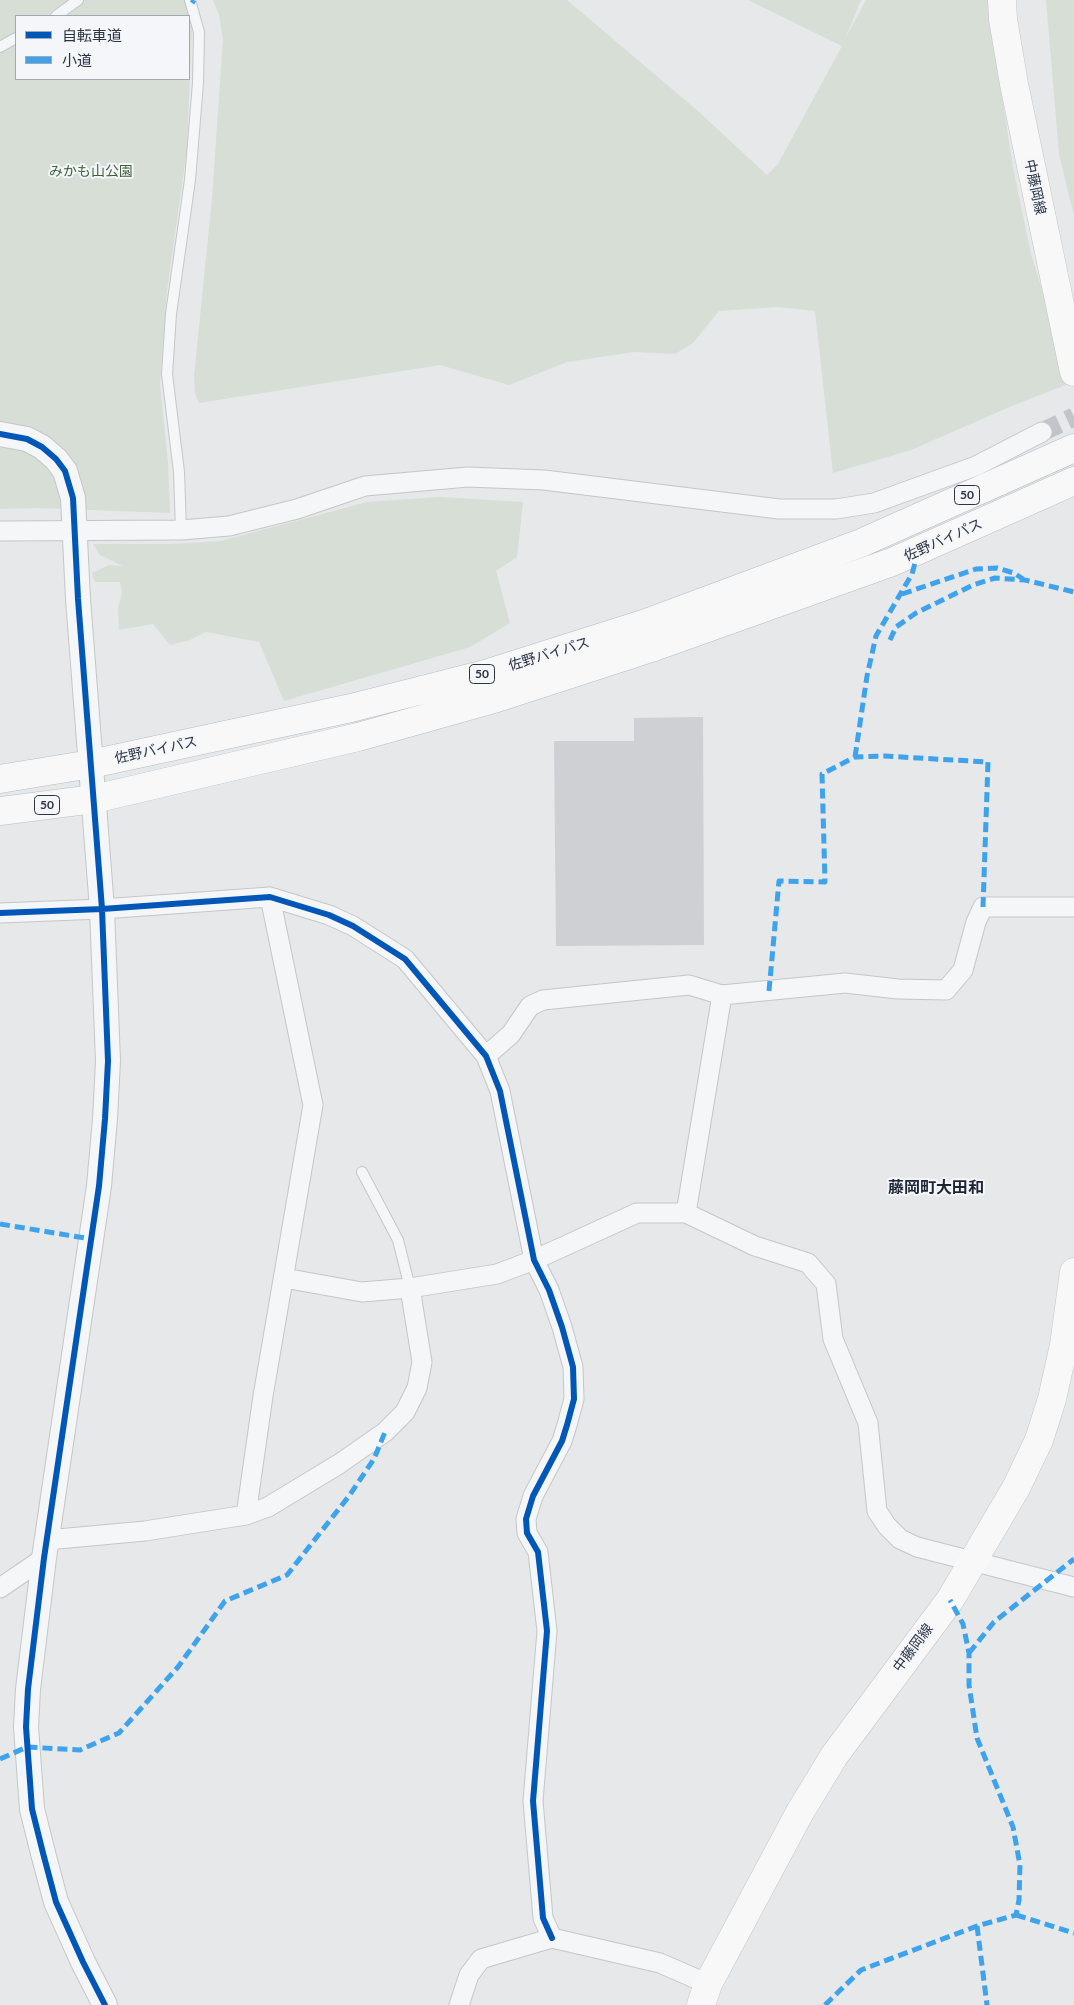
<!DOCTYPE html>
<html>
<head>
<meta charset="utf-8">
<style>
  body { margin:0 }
  #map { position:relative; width:1074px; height:2005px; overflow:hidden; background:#e6e8ea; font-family:Lato,"Noto Sans JP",sans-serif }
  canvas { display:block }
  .legend { position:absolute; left:15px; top:15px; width:175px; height:65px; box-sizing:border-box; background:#f4f6f9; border:1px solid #a4a8b1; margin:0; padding:6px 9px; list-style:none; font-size:15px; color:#2b3445 }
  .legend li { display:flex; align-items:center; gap:10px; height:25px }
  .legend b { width:25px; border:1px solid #a4a8b1 }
</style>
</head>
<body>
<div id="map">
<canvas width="1074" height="2005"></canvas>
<ul class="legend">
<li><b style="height:6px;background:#0057b8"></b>自転車道</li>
<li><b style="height:6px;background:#3ea3ec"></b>小道</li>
</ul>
</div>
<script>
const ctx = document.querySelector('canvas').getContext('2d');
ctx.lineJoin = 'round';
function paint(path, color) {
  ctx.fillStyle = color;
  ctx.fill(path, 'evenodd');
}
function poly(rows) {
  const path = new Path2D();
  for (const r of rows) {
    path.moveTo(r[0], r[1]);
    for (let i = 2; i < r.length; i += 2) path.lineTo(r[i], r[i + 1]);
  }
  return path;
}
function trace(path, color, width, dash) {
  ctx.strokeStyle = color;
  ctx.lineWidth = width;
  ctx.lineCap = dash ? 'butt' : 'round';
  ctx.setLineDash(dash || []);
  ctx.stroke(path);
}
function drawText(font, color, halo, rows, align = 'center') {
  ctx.font = font + ' Lato,"Noto Sans JP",sans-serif';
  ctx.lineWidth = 4;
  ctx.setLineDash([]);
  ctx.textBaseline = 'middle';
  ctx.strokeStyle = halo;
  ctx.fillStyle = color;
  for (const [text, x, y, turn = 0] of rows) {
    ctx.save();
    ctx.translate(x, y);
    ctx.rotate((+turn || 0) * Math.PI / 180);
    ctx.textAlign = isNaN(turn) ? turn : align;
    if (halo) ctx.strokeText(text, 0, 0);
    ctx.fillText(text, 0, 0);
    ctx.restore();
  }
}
paint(poly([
  [0,0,193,0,187,149,167,291,160,384,168,463,170,513,38,508,0,509],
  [16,16,189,16,189,79,16,79],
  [213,0,567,0,699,112,767,175,778,164,842,46,748,0,861,0,845,39,866,0,993,0,995,48,1013,168,1031,254,1071,383,1014,405,911,450,833,473,815,311,777,307,719,311,693,343,675,354,634,352,567,362,509,385,440,365,199,403,195,394,194,376,212,199,223,39,219,15],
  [1046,0,1074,0,1074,216,1059,154],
  [439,497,523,502,517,557,496,571,510,623,470,647,284,701,259,642,206,632,190,640,170,645,153,624,119,630,118,608,122,593,120,582,95,582,92,573,109,565,123,566,100,555,93,544,169,544,221,541,367,502]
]), '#d6ded6');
paint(poly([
  [703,717,704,945,556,946,554,741,634,741,634,718]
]), '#ced0d3');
trace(poly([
  [1042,432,1074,417]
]), '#c1c4c9', 19, [19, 9]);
const service = poly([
  [56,16,78,0],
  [0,47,16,38],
  [181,530,179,472,167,374,171,314,190,180,198,83,199,32,190,0],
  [362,1172,398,1240,410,1288]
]);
const minor = poly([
  [0,531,181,530,229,526,297,509,365,486,468,477,544,480,779,509,836,509,874,503,976,466,1042,432],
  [0,913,102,909,270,897,329,915,353,926,405,959,486,1056,500,1091,534,1260,549,1290,562,1327,573,1367,574,1399,567,1425,562,1441,533,1496,526,1519,527,1533,538,1552,547,1631,533,1801,543,1918,552,1938],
  [486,1056,511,1034,530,1006,543,1000,689,985,722,995,845,983,898,989,946,990,963,970,976,922,983,907,1074,907],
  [686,1213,722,995],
  [284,1278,362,1292,410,1288],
  [246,1515,263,1396,313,1105,270,897],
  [47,1540,145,1531,246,1515,268,1507,339,1464,385,1432,405,1412,417,1388,422,1362,410,1288,497,1274,534,1260,637,1213,686,1213,755,1246,808,1263,826,1284,833,1339,868,1423,877,1511,887,1526,900,1539,917,1547,1074,1587],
  [0,1588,44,1558],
  [459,2005,469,1975,481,1959,552,1938,660,1963,708,1984]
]);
const tertiary = poly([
  [0,434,27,439,42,447,56,459,65,471,73,498,78,599,102,909,108,1061,105,1119,99,1186,44,1558,28,1689,26,1727,32,1809,43,1853,56,1902,83,1962,105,2005]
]);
const secondary = poly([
  [1002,0,1003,19,1014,84,1074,372],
  [701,2005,708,1984,800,1812,834,1756,950,1600,1016,1488,1039,1440,1052,1399,1064,1345,1074,1272]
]);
const trunk = poly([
  [0,779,91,764,351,708,485,674,646,623,861,543,1074,448],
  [0,811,94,799,358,737,497,698,651,648,892,562,1074,481]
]);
trace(service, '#c4c6c8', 12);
trace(minor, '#c4c6c8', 21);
trace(tertiary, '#c4c6c8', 26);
trace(secondary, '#c4c6c8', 29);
trace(trunk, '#b8bbbf', 29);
trace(service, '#f5f6f7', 10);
trace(minor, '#f5f6f7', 19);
trace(tertiary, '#f5f6f7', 24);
trace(secondary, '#f8f8f8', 28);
trace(trunk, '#f8f8f8', 28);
trace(poly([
  [192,3,194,0],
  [902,594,976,569,997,568,1014,573,1023,579],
  [890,640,896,627,916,613,973,585,995,578,1025,580,1074,592],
  [855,757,867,676,876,636,912,574,915,563,913,553],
  [769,991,779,881,825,882,822,774,855,757,884,756,988,762,983,907],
  [0,1224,91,1239],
  [969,1653,994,1622,1074,1559],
  [0,1759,27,1747,80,1750,119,1733,178,1667,225,1601,287,1575,349,1496,374,1459,385,1432],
  [1016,1915,1074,1933],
  [977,1926,987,2005],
  [825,2005,861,1970,977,1926,1016,1915,1019,1900,1020,1865,1013,1827,977,1738,969,1685,969,1653,963,1624,950,1600]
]), '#3ea3ec', 5, [10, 5]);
trace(poly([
  [0,434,27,439,42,447,56,459,65,471,73,498,78,599,102,909,108,1061,105,1119,99,1186,44,1558,28,1689,26,1727,32,1809,43,1853,56,1902,83,1962,105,2005],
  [0,913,102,909,270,897,329,915,353,926,405,959,486,1056,500,1091,534,1260,549,1290,562,1327,573,1367,574,1399,567,1425,562,1441,533,1496,526,1519,527,1533,538,1552,547,1631,533,1801,543,1918,552,1938]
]), '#0057b8', 6);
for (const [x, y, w] of [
  [967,495,25],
  [482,674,25],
  [47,805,25]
]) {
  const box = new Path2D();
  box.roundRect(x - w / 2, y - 9.5, w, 19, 4);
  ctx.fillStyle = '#f4f6f9';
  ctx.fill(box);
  trace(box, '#2b3445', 1);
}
drawText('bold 12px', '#2b3445', null, [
  ["50",967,495],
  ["50",482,674],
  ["50",47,805]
]);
drawText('14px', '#3f6138', '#f4f6f9', [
  ["みかも山公園",91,171]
]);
drawText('14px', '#2b3445', '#f4f6f9', [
  ["中藤岡線",1035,187,78],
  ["佐野バイパス",943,540,-24],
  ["佐野バイパス",549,654,-17],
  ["佐野バイパス",156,750,-12],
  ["中藤岡線",913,1648,-53]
]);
drawText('bold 16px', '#1d2536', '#f4f6f9', [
  ["藤岡町大田和",936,1188]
]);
</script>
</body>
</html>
